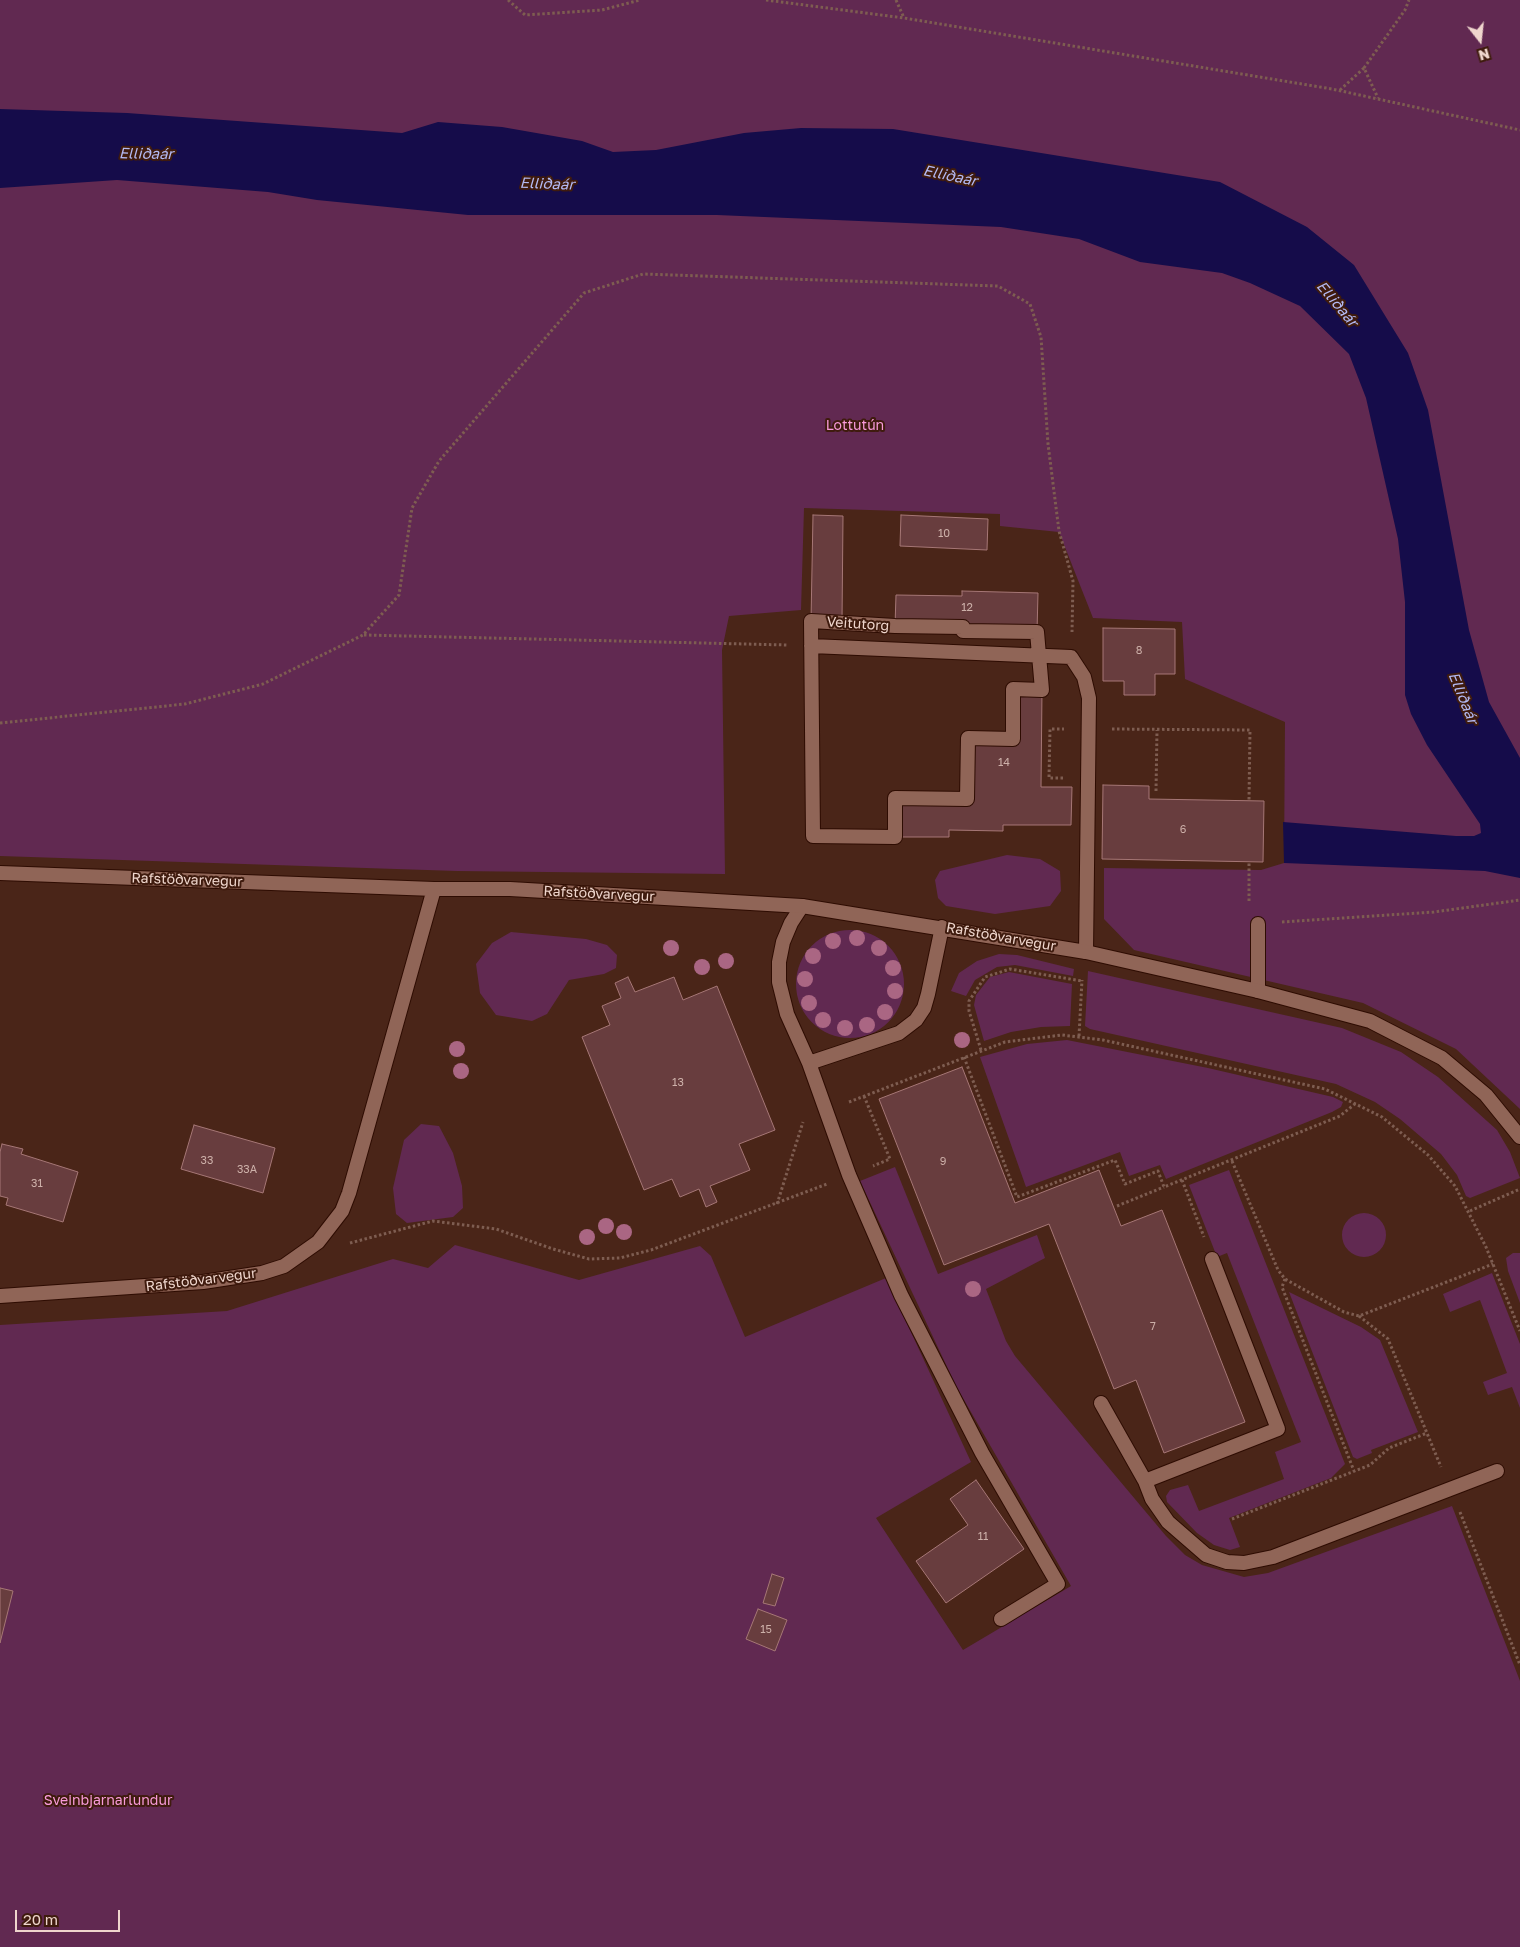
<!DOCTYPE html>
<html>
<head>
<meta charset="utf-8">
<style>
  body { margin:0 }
  #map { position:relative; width:1520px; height:1947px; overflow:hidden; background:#4a2518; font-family:"Golos Text",sans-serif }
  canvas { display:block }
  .north { position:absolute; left:1455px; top:15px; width:50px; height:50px; -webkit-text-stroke:4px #3f1b0e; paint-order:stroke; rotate:164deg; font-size:14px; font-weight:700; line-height:20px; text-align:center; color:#efd6cd }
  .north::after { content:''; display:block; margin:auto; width:18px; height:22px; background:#efd6cd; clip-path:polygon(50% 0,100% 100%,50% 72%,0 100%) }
  .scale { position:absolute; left:15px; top:1910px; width:105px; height:22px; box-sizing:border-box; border:2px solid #efd6cd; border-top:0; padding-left:6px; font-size:15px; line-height:18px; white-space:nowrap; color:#efd6cd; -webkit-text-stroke:4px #3f1b0e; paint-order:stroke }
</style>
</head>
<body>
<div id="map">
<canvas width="1520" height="1947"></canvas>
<div class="north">N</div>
<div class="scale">20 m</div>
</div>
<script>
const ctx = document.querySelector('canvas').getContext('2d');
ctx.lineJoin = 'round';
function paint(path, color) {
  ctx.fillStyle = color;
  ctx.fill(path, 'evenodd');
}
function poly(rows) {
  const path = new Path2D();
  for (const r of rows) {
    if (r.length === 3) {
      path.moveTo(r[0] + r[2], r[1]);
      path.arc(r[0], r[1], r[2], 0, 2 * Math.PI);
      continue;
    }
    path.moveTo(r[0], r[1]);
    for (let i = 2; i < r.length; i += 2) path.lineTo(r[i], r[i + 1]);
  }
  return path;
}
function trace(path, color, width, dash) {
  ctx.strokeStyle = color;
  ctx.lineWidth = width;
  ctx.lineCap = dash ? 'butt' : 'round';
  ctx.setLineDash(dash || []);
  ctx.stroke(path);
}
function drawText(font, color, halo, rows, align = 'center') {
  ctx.font = font + ' "Golos Text",sans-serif';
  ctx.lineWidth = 4;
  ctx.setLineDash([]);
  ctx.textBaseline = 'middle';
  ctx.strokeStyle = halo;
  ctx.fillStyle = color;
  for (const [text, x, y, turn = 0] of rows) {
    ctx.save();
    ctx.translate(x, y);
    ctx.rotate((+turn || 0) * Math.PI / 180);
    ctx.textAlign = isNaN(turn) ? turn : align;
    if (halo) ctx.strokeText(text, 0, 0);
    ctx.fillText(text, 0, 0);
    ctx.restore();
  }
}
paint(poly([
  [0,0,1520,0,1520,1109,1456,1049,1363,1003,1134,950,1104,919,1104,868,1261,870,1284,863,1285,722,1185,679,1182,622,1093,618,1059,532,1000,526,1000,514,804,508,801,610,729,616,722,650,725,874,457,871,0,856],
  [1007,855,1040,859,1060,871,1061,891,1050,906,995,914,946,906,938,898,935,880,940,871],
  [850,984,54],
  [511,932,586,939,607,945,617,955,616,968,604,974,569,980,547,1014,532,1021,496,1015,480,993,476,964,492,943],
  [999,954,1017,955,1074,969,1073,976,1015,965,997,967,975,980,966,996,951,991,959,973,977,961],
  [1088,971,1342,1028,1401,1052,1438,1077,1497,1130,1510,1152,1520,1178,1470,1198,1466,1196,1457,1175,1441,1154,1400,1119,1375,1102,1336,1084,1090,1029,1085,1026],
  [1009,972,1072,984,1070,1026,1041,1027,1011,1032,984,1041,974,1005,976,995,990,977],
  [1067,1040,1208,1068,1333,1097,1343,1102,1341,1107,1332,1112,1166,1179,1160,1165,1129,1176,1120,1152,1026,1187,980,1057,1027,1044],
  [421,1124,439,1126,453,1153,462,1186,463,1208,453,1217,407,1223,396,1214,393,1188,404,1140],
  [895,1167,938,1274,1037,1235,1045,1258,986,1289,1006,1341,1015,1356,1166,1536,1185,1555,1202,1565,1244,1577,1268,1573,1452,1506,1520,1681,1520,1947,0,1947,0,1325,227,1311,393,1259,428,1268,455,1245,579,1280,700,1246,711,1256,745,1337,886,1278,971,1462,876,1518,963,1650,1071,1586,956,1386,860,1181],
  [1229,1170,1345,1464,1331,1478,1229,1518,1240,1547,1230,1550,1214,1545,1197,1533,1167,1502,1166,1496,1170,1490,1188,1485,1199,1511,1284,1479,1275,1452,1301,1442,1227,1253,1217,1257,1189,1185],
  [1364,1235,22],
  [1513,1253,1520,1253,1520,1303,1508,1271,1506,1258],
  [1492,1273,1520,1344,1520,1408,1512,1387,1488,1395,1483,1382,1507,1373,1480,1300,1450,1312,1443,1294],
  [1289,1292,1361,1327,1380,1340,1418,1432,1371,1450,1372,1453,1357,1459,1353,1457]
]), '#612951');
paint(poly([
  [0,109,127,113,402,133,438,122,502,127,582,141,613,152,656,150,744,133,801,128,893,129,1220,182,1307,227,1354,265,1408,353,1428,410,1469,630,1489,702,1520,758,1520,878,1485,871,1284,863,1283,822,1456,836,1474,836,1481,833,1480,824,1427,745,1411,714,1405,695,1405,602,1398,539,1366,398,1349,354,1300,306,1250,283,1222,273,1140,262,1079,239,1001,227,717,215,468,215,317,200,268,192,117,180,0,188]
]), '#150c4a');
const building = poly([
  [813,515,843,516,842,621,811,621,813,515],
  [901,515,988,519,987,550,900,546,901,515],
  [962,591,1038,593,1037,632,895,626,896,595,962,596,962,591],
  [1103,628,1175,629,1175,674,1155,674,1155,695,1124,695,1124,681,1103,681,1103,628],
  [1013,689,1042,690,1041,787,1072,787,1071,825,1003,825,1003,831,949,830,949,837,895,837,895,798,967,799,968,738,1013,739,1013,689],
  [1103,785,1149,786,1149,799,1264,801,1263,862,1102,859,1103,785],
  [628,977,635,992,674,977,683,1000,717,986,775,1130,739,1144,750,1170,710,1186,717,1202,706,1207,699,1189,680,1197,672,1179,644,1190,582,1037,610,1025,602,1006,621,998,615,983,628,977],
  [962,1067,1015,1203,1099,1170,1121,1226,1162,1210,1245,1422,1164,1453,1136,1380,1114,1389,1049,1224,944,1265,879,1099,962,1067],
  [194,1125,275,1148,263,1193,181,1169,194,1125],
  [2,1144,23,1149,21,1154,78,1172,63,1222,6,1205,8,1198,0,1196,0,1152,2,1144],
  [976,1480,1024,1549,946,1603,916,1561,968,1525,950,1499,976,1480],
  [772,1574,784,1578,775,1606,763,1603,772,1574],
  [0,1588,13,1591,0,1643,0,1588],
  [758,1609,787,1620,775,1651,746,1639,758,1609]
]);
paint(building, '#683d3e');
trace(building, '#a67776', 1);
const service = poly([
  [802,906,791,923,783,942,779,962,779,982,787,1014,809,1063,899,1033,916,1020,924,1008,928,994,942,927],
  [1258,991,1258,924],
  [809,1063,849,1175,901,1295,982,1453,1058,1584,1001,1619],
  [1101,1403,1145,1481,1152,1499,1168,1522,1206,1555,1227,1562,1244,1563,1273,1557,1497,1471],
  [1145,1481,1278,1429,1212,1259]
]);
const pedestrian = poly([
  [811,621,895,626,963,627,963,631,1037,632,1042,690,1013,689,1013,739,968,738,967,799,895,798,895,837,813,836,811,621],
  [811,646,1071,657,1084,677,1089,698,1086,952]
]);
const minor = poly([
  [0,873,434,889,510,889,802,906,1086,952,1258,991,1370,1021,1442,1058,1486,1095,1520,1137],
  [0,1296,203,1282,262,1273,284,1266,318,1242,342,1211,349,1193,434,889]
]);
trace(service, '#2e0c02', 16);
trace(pedestrian, '#2e0c02', 16);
trace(minor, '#2e0c02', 16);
trace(poly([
  [508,0,525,15,602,10,640,0],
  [766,0,904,18,1332,89,1520,130],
  [896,0,904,18],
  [1364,68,1405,10,1409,0],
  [1340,90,1364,68,1378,98],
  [364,635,787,645],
  [0,723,185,704,263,684,363,635,399,595,412,508,439,461,584,293,643,274,998,286,1030,304,1041,337,1048,444,1059,531,1073,581,1072,632],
  [1112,729,1250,730,1249,800],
  [1063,778,1049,778,1050,729,1064,729],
  [1156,791,1157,730],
  [1249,901,1249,862],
  [1282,922,1434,912,1520,900],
  [1079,1036,1082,980],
  [981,1050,969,1011,969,1001,985,977,1010,969,1082,981],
  [964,1057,1017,1197,1115,1160,1125,1184,1158,1171,1164,1187,1340,1116,1356,1103],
  [864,1096,890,1159,873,1166],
  [849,1102,1005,1042,1062,1035,1103,1040,1325,1089,1382,1117,1428,1155,1455,1186,1486,1247,1520,1331],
  [1232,1161,1278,1270,1285,1279,1344,1312,1359,1316,1493,1264],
  [1182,1180,1204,1237],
  [777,1204,803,1122],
  [1117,1206,1164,1187],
  [1470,1211,1520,1189],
  [350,1243,433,1221,496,1229,553,1249,589,1259,620,1258,651,1250,827,1184],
  [1285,1279,1282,1287,1354,1471],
  [1359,1316,1388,1339,1441,1467],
  [1460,1512,1520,1665],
  [1232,1519,1370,1465,1389,1448,1427,1433]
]), '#7e5d51', 3, [2.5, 2.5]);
trace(service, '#906557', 14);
trace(pedestrian, '#906557', 14);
trace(minor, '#906557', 14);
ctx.fillStyle = '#aa6683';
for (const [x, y] of [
  [857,938],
  [833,941],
  [671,948],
  [879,948],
  [813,956],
  [726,961],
  [702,967],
  [893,968],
  [805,979],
  [895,991],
  [809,1003],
  [885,1012],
  [823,1020],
  [867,1025],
  [845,1028],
  [962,1040],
  [457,1049],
  [461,1071],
  [606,1226],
  [624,1232],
  [587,1237],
  [973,1289]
]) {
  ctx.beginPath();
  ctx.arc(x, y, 8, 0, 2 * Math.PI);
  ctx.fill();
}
drawText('11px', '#cdb0a9', null, [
  ["10",944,534],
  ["12",967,608],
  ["8",1139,651],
  ["14",1004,763],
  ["6",1183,830],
  ["13",678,1083],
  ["33",207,1161],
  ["9",943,1162],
  ["33A",247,1170],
  ["31",37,1184],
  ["7",1153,1327],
  ["11",983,1537],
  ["15",766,1630]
]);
drawText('14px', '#f99bdb', '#3f1b0e', [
  ["Lottutún",855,426],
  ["Sveinbjarnarlundur",108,1801]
]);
drawText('14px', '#efd6cd', '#3f1b0e', [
  ["Veitutorg",858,624,4],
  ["Rafstöðvarvegur",187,880,2],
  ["Rafstöðvarvegur",599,894,3],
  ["Rafstöðvarvegur",1001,937,10],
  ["Rafstöðvarvegur",201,1280,-7]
]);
drawText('italic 15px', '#b3b9f3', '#3f1b0e', [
  ["Elliðaár",146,154,1],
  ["Elliðaár",950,176,12],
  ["Elliðaár",547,184,2],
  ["Elliðaár",1337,304,50],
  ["Elliðaár",1463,698,68]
]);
</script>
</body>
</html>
